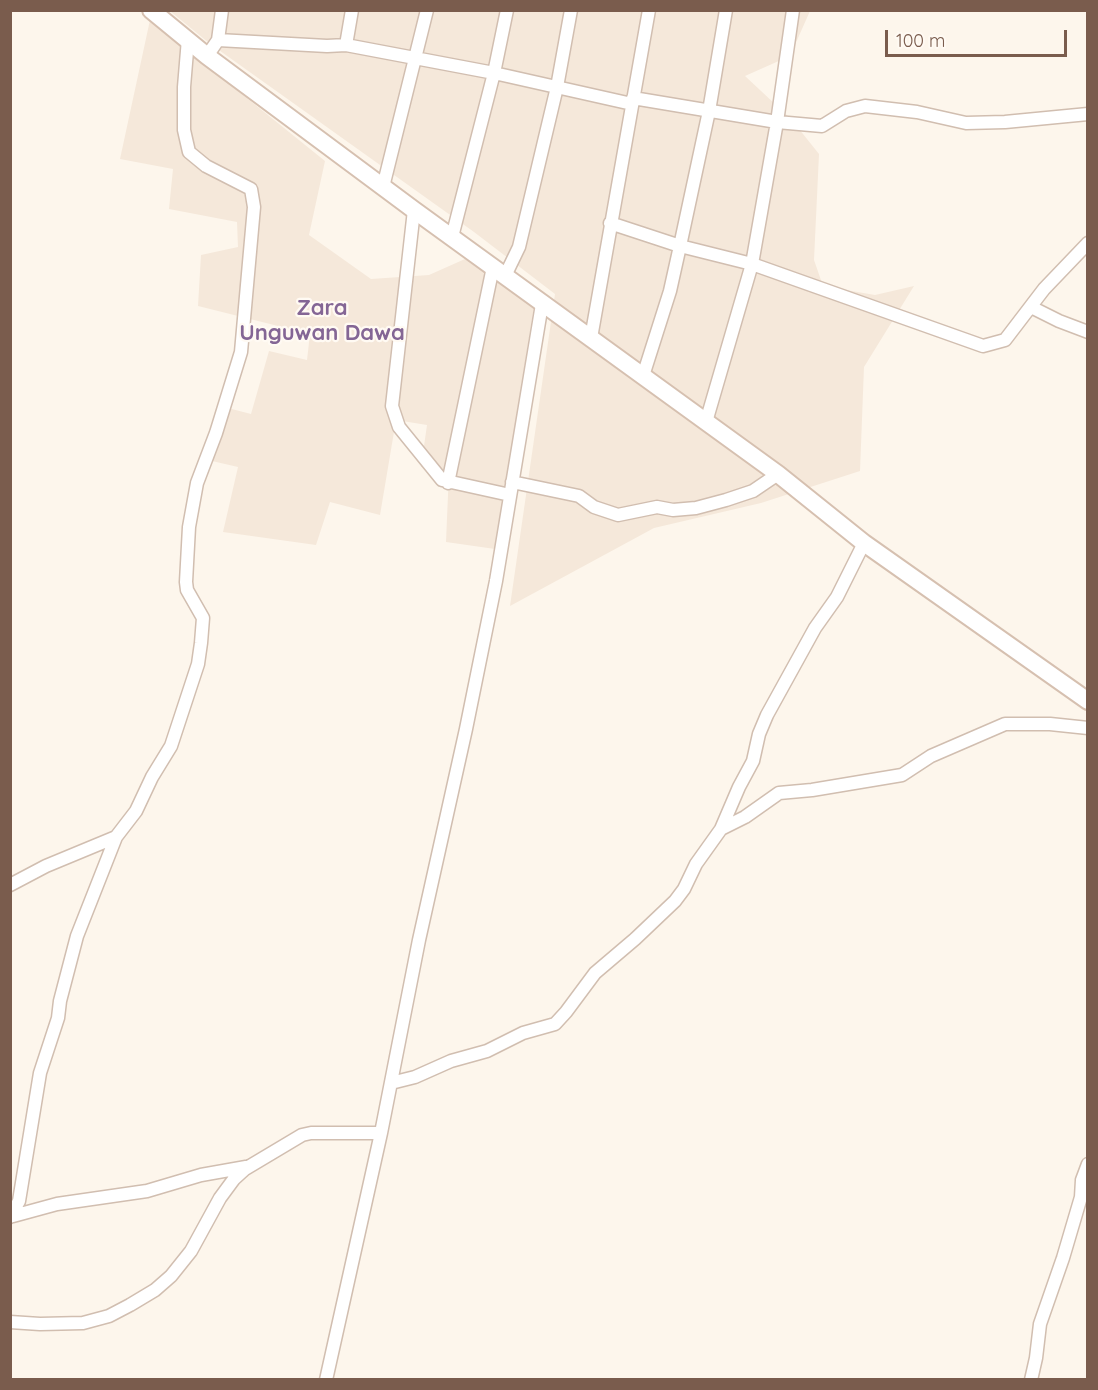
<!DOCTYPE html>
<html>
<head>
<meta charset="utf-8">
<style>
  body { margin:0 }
  #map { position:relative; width:1098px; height:1390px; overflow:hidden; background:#fdf6ec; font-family:Quicksand,sans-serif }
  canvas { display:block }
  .frame { position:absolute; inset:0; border:12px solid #7a5c4d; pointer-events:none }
  .scale { position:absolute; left:885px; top:30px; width:182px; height:27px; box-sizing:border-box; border:3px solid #7a5c4d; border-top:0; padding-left:8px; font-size:18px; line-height:21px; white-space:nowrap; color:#7a5c4d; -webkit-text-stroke:4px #fffaf3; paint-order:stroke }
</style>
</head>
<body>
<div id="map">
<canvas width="1098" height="1390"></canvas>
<div class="frame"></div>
<div class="scale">100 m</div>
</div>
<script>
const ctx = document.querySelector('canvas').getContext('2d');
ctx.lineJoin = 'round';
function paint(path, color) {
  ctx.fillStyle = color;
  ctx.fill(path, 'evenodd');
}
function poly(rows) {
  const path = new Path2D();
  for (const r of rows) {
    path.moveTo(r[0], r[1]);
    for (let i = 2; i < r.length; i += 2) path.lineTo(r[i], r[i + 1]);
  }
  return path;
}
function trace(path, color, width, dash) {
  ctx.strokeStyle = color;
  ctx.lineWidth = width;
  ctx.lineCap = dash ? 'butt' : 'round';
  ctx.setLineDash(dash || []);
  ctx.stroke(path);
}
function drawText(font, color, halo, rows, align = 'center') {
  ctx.font = font + ' Quicksand,sans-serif';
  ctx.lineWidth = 4.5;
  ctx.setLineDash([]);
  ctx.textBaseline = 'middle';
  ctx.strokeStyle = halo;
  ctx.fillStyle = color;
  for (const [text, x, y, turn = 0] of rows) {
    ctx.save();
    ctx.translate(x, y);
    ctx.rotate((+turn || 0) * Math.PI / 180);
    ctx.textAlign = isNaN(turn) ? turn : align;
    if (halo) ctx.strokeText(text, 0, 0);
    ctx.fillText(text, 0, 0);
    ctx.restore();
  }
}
paint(poly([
  [170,11,810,11,790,56,745,76,791,119,819,154,814,260,823,286,875,295,914,286,864,367,860,471,761,503,654,528,510,606,555,294,474,232,209,43],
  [150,20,325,161,309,235,371,279,429,275,465,259,535,300,495,549,446,542,449,471,421,467,427,425,396,420,380,515,330,502,316,545,223,532,238,467,212,461,224,407,251,414,269,351,307,360,310,334,198,306,201,255,238,247,237,222,169,209,173,169,120,159]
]), '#f5e8da');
const street = poly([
  [218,40,222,10],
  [346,45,352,10],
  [207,56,218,40,327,46,346,45,494,73,632,104],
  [633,98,777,122,822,126,846,111,865,106,917,112,966,123,1005,122,1088,114],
  [383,187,427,10],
  [414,210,392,406,399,427,442,480,510,495],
  [610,223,680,246,752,264,983,346,1005,340,1044,289,1088,243],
  [452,237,494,73,507,10],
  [505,276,519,247,557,87,571,10],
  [1031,307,1059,321,1088,332],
  [591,338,649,10],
  [643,376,670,291,680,246,709,111,726,10],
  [706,422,752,264,777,122,793,10],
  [512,482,579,496,594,507,618,515,657,507,673,510,696,508,726,500,753,491,778,474],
  [448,483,493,267],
  [721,829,745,817,779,793,812,790,902,775,931,756,1005,724,1050,724,1088,728],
  [10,885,46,866,116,837],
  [391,1083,415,1077,451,1061,487,1051,523,1033,555,1024,566,1012,595,973,635,939,675,901,684,889,696,864,721,829,739,787,753,761,759,734,767,715,815,628,837,597,864,543],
  [13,1216,57,1204,147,1191,201,1175,246,1167],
  [10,1217,19,1201,40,1073,58,1018,60,1001,77,936,116,837,136,811,152,777,171,746,198,664,201,643,203,618,187,590,186,582,189,527,197,483,216,433,241,352,254,207,251,189,206,166,189,152,184,130,184,87,188,39],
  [10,1322,40,1324,83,1323,109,1316,130,1305,155,1290,171,1276,191,1251,220,1198,234,1179,245,1169,302,1135,311,1133,381,1133],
  [326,1380,381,1133,419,940,466,729,496,581,542,304],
  [1031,1380,1036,1358,1040,1324,1063,1258,1081,1197,1082,1180,1088,1164]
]);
const secondary = poly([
  [151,10,207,56,414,210,778,474,864,543,1088,701]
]);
trace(street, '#d1beb0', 15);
trace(secondary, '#d6c0b0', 20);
trace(street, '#fff', 12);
trace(secondary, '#fff', 16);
drawText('bold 22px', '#846695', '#fffaf3', [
  ["Zara",322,308],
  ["Unguwan Dawa",322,333]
]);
</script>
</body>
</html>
